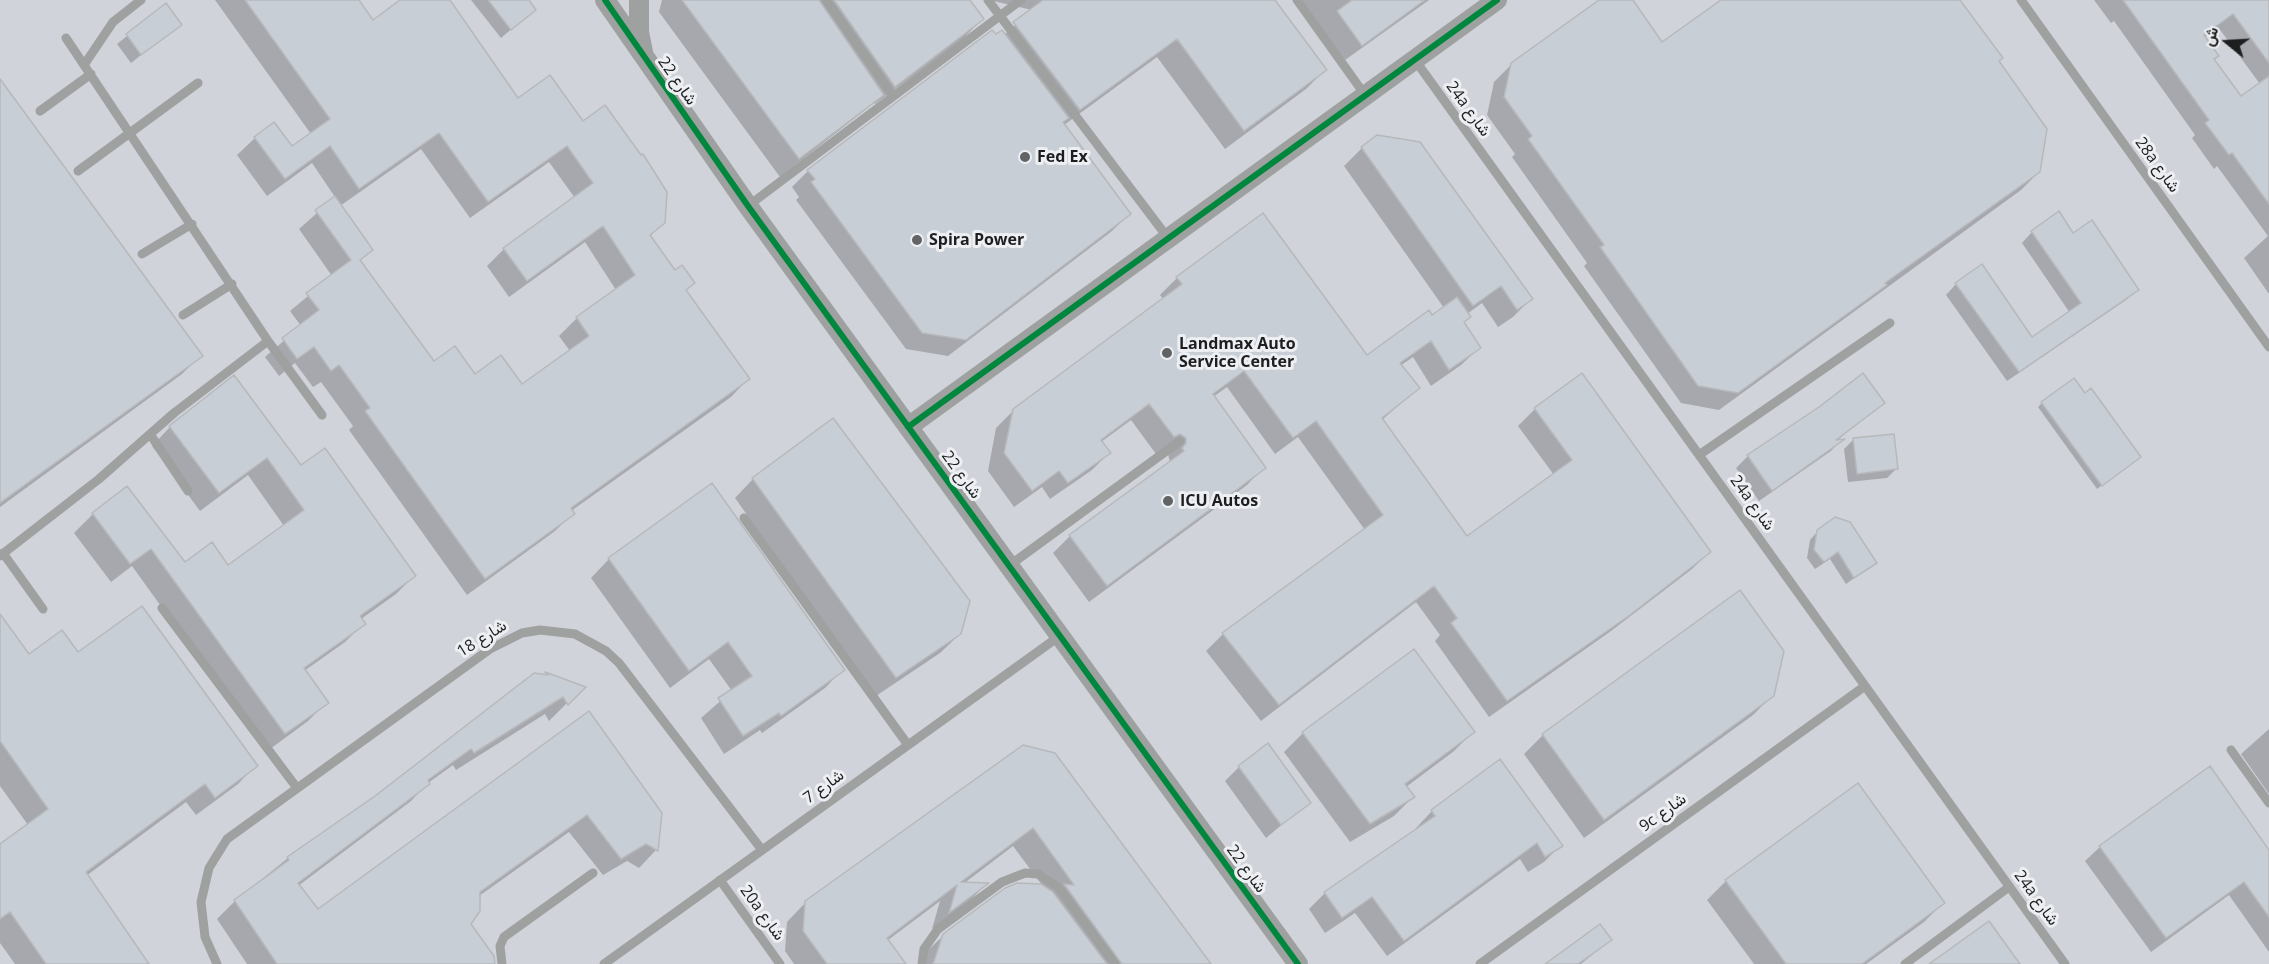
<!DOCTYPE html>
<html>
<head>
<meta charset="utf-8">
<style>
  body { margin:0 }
  #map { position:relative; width:2269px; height:964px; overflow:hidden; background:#e0e2e4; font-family:"Open Sans",Vazirmatn,sans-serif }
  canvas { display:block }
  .north { position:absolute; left:2197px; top:12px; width:60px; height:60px; -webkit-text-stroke:4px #edeff2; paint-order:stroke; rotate:288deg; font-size:16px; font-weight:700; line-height:24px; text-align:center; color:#1d1e1f }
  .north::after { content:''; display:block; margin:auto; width:21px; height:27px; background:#1d1e1f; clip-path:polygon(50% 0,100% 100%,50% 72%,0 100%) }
</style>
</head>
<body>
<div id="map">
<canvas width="2269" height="964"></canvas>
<div class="north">ش</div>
</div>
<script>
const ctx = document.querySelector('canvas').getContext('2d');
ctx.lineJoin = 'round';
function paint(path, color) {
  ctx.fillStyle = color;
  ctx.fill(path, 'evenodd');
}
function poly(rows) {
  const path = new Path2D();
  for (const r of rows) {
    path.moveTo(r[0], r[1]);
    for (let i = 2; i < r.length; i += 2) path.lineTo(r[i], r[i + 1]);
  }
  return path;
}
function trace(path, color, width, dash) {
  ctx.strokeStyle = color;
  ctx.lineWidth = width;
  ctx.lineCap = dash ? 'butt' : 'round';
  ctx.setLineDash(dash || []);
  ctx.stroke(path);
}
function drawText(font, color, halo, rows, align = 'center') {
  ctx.font = font + ' "Open Sans",Vazirmatn,sans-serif';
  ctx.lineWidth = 6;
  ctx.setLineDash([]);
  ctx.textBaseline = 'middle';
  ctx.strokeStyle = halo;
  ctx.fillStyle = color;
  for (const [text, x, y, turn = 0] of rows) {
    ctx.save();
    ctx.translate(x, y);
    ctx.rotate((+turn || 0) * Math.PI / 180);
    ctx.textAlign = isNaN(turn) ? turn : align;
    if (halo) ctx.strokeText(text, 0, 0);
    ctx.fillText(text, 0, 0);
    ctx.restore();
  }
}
paint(poly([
  [0,0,2269,0,2269,964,0,964]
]), '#d0d3da');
paint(poly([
  [215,0,357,0,373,22,403,0,448,0,518,100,583,123,664,222,649,237,748,379,731,397,571,511,573,513,555,531,467,595,349,430,353,426,321,382,313,387,295,363,279,376,265,357,301,326,290,311,332,276,299,229,335,197,312,163,267,196,237,155,255,138,291,148,311,134],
  [421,149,470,218,549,162,575,198,504,249,487,266,509,297,585,242,616,290,577,318,559,336,570,351,522,386,474,376,434,364,359,262,371,250,340,206],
  [471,0,527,0,534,10,501,38],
  [662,0,969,0,982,19,964,38,875,104,874,103,780,177,659,12],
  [989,0,1273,0,1325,70,1306,89,1225,149,1157,57,1064,125,1129,214,1112,231,948,356,906,349,796,200,799,197,792,187,808,171,1005,50,1004,35,1032,10],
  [1302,0,1429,0,1345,60],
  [1600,0,1631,0,1662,44,1724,0,1959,0,1997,62,2039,172,2021,190,1719,410,1681,403,1584,266,1587,263,1512,157,1515,154,1487,115,1494,82,1512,64],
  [2094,0,2269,0,2269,294,2244,258,2268,236,2217,166,2214,169,2192,138,2195,135,2114,21,2111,23],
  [2218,27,2260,84,2241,99,2213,60,2204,38],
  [166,5,180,24,131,63,117,44],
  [0,82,201,355,182,374,0,507],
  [1362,148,1531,299,1513,317,1498,327,1482,303,1467,314,1469,317,1463,323,1479,348,1461,365,1431,386,1413,357,1400,366,1418,388,1382,420,1466,538,1554,475,1518,426,1535,409,1709,552,1692,569,1611,631,1489,717,1435,641,1440,635,1416,602,1261,721,1206,651,1223,634,1365,530,1298,437,1275,454,1227,387,1213,397,1264,467,1247,485,1089,602,1053,553,1070,536,1170,462,1168,454,1156,454,1131,420,1101,442,1109,453,1092,470,1050,499,1042,487,1014,507,988,471,996,428,1014,410,1164,300,1160,295,1177,278,1366,357,1444,308,1344,166],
  [2032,232,2073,235,2137,289,2126,300,2007,381,1946,295,1956,284,2032,339,2070,313,2022,243],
  [1883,403,1835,442,1840,441,1831,451,1759,501,1736,468,1748,456,1820,408],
  [2042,403,2139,457,2097,489,2038,407],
  [170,427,301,467,414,576,396,594,361,619,364,623,345,642,304,671,327,702,308,721,266,752,132,566,111,582,74,533,93,514,127,488,185,564,228,567,284,526,248,475,200,511,152,446],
  [1853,440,1897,468,1887,478,1848,482,1844,449],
  [753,479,960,634,940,653,876,696,735,498],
  [1818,531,1875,563,1846,584,1830,559,1815,569,1807,558,1810,540],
  [609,559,843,669,825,688,762,733,760,730,724,754,701,718,732,691,709,659,670,688,591,578],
  [1739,592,1773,695,1753,715,1584,838,1524,754,1543,735],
  [0,617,29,656,77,654,256,765,238,784,196,815,186,802,86,876,148,964,15,964,0,943,0,846,28,825,0,786],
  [546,674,583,687,549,721,545,714,456,770,453,765,428,783,411,801,298,886,317,911,589,713,660,814,656,850,639,868,627,861,603,875,569,832,479,896,469,924,493,964,247,964,217,919,235,901,288,858],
  [2269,729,2269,794,2241,754],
  [1473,732,1454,751,1406,787,1413,797,1394,816,1350,842,1284,752,1303,733],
  [1023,747,1210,964,921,964,924,954,944,935,1042,885,1013,846,963,884,986,884,969,902,932,929,940,901,888,940,905,964,794,964,785,951,787,922,806,902],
  [1239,767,1309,802,1266,838,1225,781],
  [1432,811,1561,845,1544,862,1528,872,1520,859,1387,956,1355,913,1325,933,1309,909,1325,893,1417,830,1416,828],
  [2100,847,2269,850,2269,952,2229,895,2151,952,2085,861],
  [1726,881,1943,903,1924,922,1866,964,1754,964,1707,900],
  [1610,940,1581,964,1547,964]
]), '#0003');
const building = poly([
  [245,0,359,0,373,20,400,0,450,0,518,98,550,75,583,121,605,105,641,155,643,154,667,192,665,223,650,235,675,270,682,265,695,283,686,290,750,379,571,508,575,514,485,579,365,411,370,408,339,365,331,371,314,347,297,359,282,338,319,310,306,293,351,260,315,210,335,196,373,250,360,260,434,361,455,346,475,374,501,355,522,384,589,336,576,317,635,275,603,226,527,281,503,248,593,183,567,146,488,202,439,133,359,189,330,146,285,179,254,137,274,122,292,146,330,119,245,0],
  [488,0,529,0,536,10,511,30,488,0],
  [682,0,819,0,884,95,799,159,682,0],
  [834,0,970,0,984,19,895,87,834,0],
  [1043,0,1275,0,1327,70,1244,131,1177,39,1080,110,1013,22,1043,0],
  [1352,0,1425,0,1362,46,1337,11,1352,0],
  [1599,0,1633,0,1662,42,1721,0,1960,0,2003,58,1999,61,2047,129,2040,172,1885,283,1887,285,1738,393,1698,386,1600,247,1604,245,1528,139,1532,136,1504,97,1511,63,1599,0],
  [2123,0,2269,0,2269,63,2233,14,2204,35,2219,56,2214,59,2241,96,2269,76,2269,204,2232,153,2229,155,2205,123,2209,120,2123,0],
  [166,3,182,25,141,55,126,34,166,3],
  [992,30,996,34,1002,30,1069,118,1063,122,1131,214,966,340,922,333,811,182,815,179,807,170,992,30],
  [0,79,203,356,0,503,0,79],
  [1377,135,1420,142,1533,299,1517,310,1501,286,1473,306,1361,147,1377,135],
  [2059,211,2073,233,2092,220,2139,290,2019,372,1955,283,1982,264,2032,337,2081,303,2031,231,2059,211],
  [1263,213,1367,355,1429,310,1432,315,1457,297,1471,317,1464,322,1481,348,1449,370,1431,341,1400,363,1420,388,1382,418,1467,536,1572,460,1534,408,1582,373,1711,552,1630,615,1507,701,1451,623,1457,618,1434,586,1279,705,1222,633,1383,515,1316,421,1293,438,1244,371,1213,394,1266,468,1107,586,1069,535,1184,451,1182,448,1186,443,1186,438,1180,434,1174,437,1149,404,1101,440,1111,453,1068,483,1059,471,1032,491,1004,453,1013,409,1182,284,1176,277,1263,213],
  [1863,373,1885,403,1836,440,1845,439,1772,491,1747,455,1819,407,1863,373],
  [234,375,301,465,325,448,416,576,360,616,366,624,304,668,329,703,285,734,151,549,130,564,92,513,127,486,185,562,212,542,228,565,304,510,267,458,219,493,169,426,234,375],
  [2074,378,2085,393,2091,388,2141,457,2102,486,2041,402,2074,378],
  [833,418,970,601,961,634,896,678,752,478,833,418],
  [1894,434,1898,469,1857,474,1853,438,1894,434],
  [712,483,845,670,781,716,779,713,743,736,718,698,752,676,728,642,689,671,608,558,712,483],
  [1835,517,1850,522,1877,563,1854,578,1838,552,1824,562,1814,550,1817,530,1835,517],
  [1740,590,1784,651,1774,696,1604,820,1542,734,1740,590],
  [142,606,258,766,215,798,205,784,86,872,149,964,46,964,10,912,0,919,0,844,48,809,0,741,0,614,29,654,62,630,78,652,142,606],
  [1414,649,1475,732,1405,784,1415,797,1370,824,1302,732,1414,649],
  [545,672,586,687,568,705,563,697,474,753,471,749,428,780,430,784,298,883,318,909,589,711,662,813,658,851,646,844,621,859,587,815,480,892,480,911,471,924,494,956,495,964,277,964,234,900,289,860,287,857,375,796,534,673,548,675,545,672],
  [1268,743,1311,803,1281,825,1238,766,1268,743],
  [1023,745,1055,753,1211,964,1122,964,1064,884,1074,885,1033,828,961,882,989,883,949,913,957,885,887,938,906,964,827,964,803,931,805,901,1023,745],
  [1500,759,1563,846,1545,857,1537,843,1404,941,1372,897,1342,918,1324,892,1435,816,1431,810,1500,759],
  [2210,766,2269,850,2269,917,2244,882,2166,938,2099,846,2210,766],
  [1858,783,1945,903,1862,964,1786,964,1725,880,1858,783],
  [1017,883,1041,884,1053,892,1107,964,933,964,943,934,1005,888,1017,883],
  [1989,921,2020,964,1929,964,1989,921],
  [1600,924,1612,940,1578,964,1545,964,1600,924]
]);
paint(building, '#c7ced6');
trace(building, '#b7b8ba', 1.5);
trace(poly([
  [826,0,893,96],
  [988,0,1168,238],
  [1297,0,1365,95],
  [2021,0,2269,347],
  [66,38,268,341,322,415],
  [1415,60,2065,964],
  [84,65,113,22,141,0],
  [40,111,91,74],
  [78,171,198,83],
  [748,206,1021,0],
  [142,254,192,224],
  [183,315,232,284],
  [150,434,188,491],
  [1699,455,1890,323],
  [744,518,908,745],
  [3,553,43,609],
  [0,556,99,479,174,413,268,341],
  [1010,565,1180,441],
  [162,608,297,788],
  [2231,750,2269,803],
  [720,880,780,964],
  [217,964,205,937,201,902,209,868,227,839,490,649,522,633,540,630,575,634,606,651,619,663,762,850],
  [502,964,500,946,504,937,593,873],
  [604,964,1061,635],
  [922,964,924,949,938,929,1002,882,1025,873,1038,874,1058,887,1115,964],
  [1480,964,1865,686],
  [1905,964,2009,887]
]), '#9fa1a1', 9);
trace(poly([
  [605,0,748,206,1298,964],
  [639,0,639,32,643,52],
  [908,427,1497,0]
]), '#9fa1a1', 20);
trace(poly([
  [605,0,748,206,1298,964],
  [908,427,1497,0]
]), '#00873e', 6);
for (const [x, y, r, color] of [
  [1025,157,6,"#616364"],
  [917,240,6,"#616364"],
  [1167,353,6,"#616364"],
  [1168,501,6,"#616364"]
]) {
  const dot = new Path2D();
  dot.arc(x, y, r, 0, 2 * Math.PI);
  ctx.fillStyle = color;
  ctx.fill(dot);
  trace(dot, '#edeff2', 2);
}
drawText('16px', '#1d1e1f', '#edeff2', [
  ["شارع 22",677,81,55],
  ["24a شارع",1468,109,54],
  ["28a شارع",2157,165,54],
  ["شارع 22",961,475,54],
  ["24a شارع",1752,503,54],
  ["شارع 18",482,639,-32],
  ["شارع 7",824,787,-36],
  ["9c شارع",1663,813,-36],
  ["شارع 22",1246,869,54],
  ["24a شارع",2036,898,54],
  ["20a شارع",762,913,54]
]);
drawText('bold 16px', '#1d1e1f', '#edeff2', [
  ["Fed Ex",1037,157],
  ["Spira Power",929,240],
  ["Landmax Auto",1179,344],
  ["Service Center",1179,362],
  ["ICU Autos",1180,501]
], 'left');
</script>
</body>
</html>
